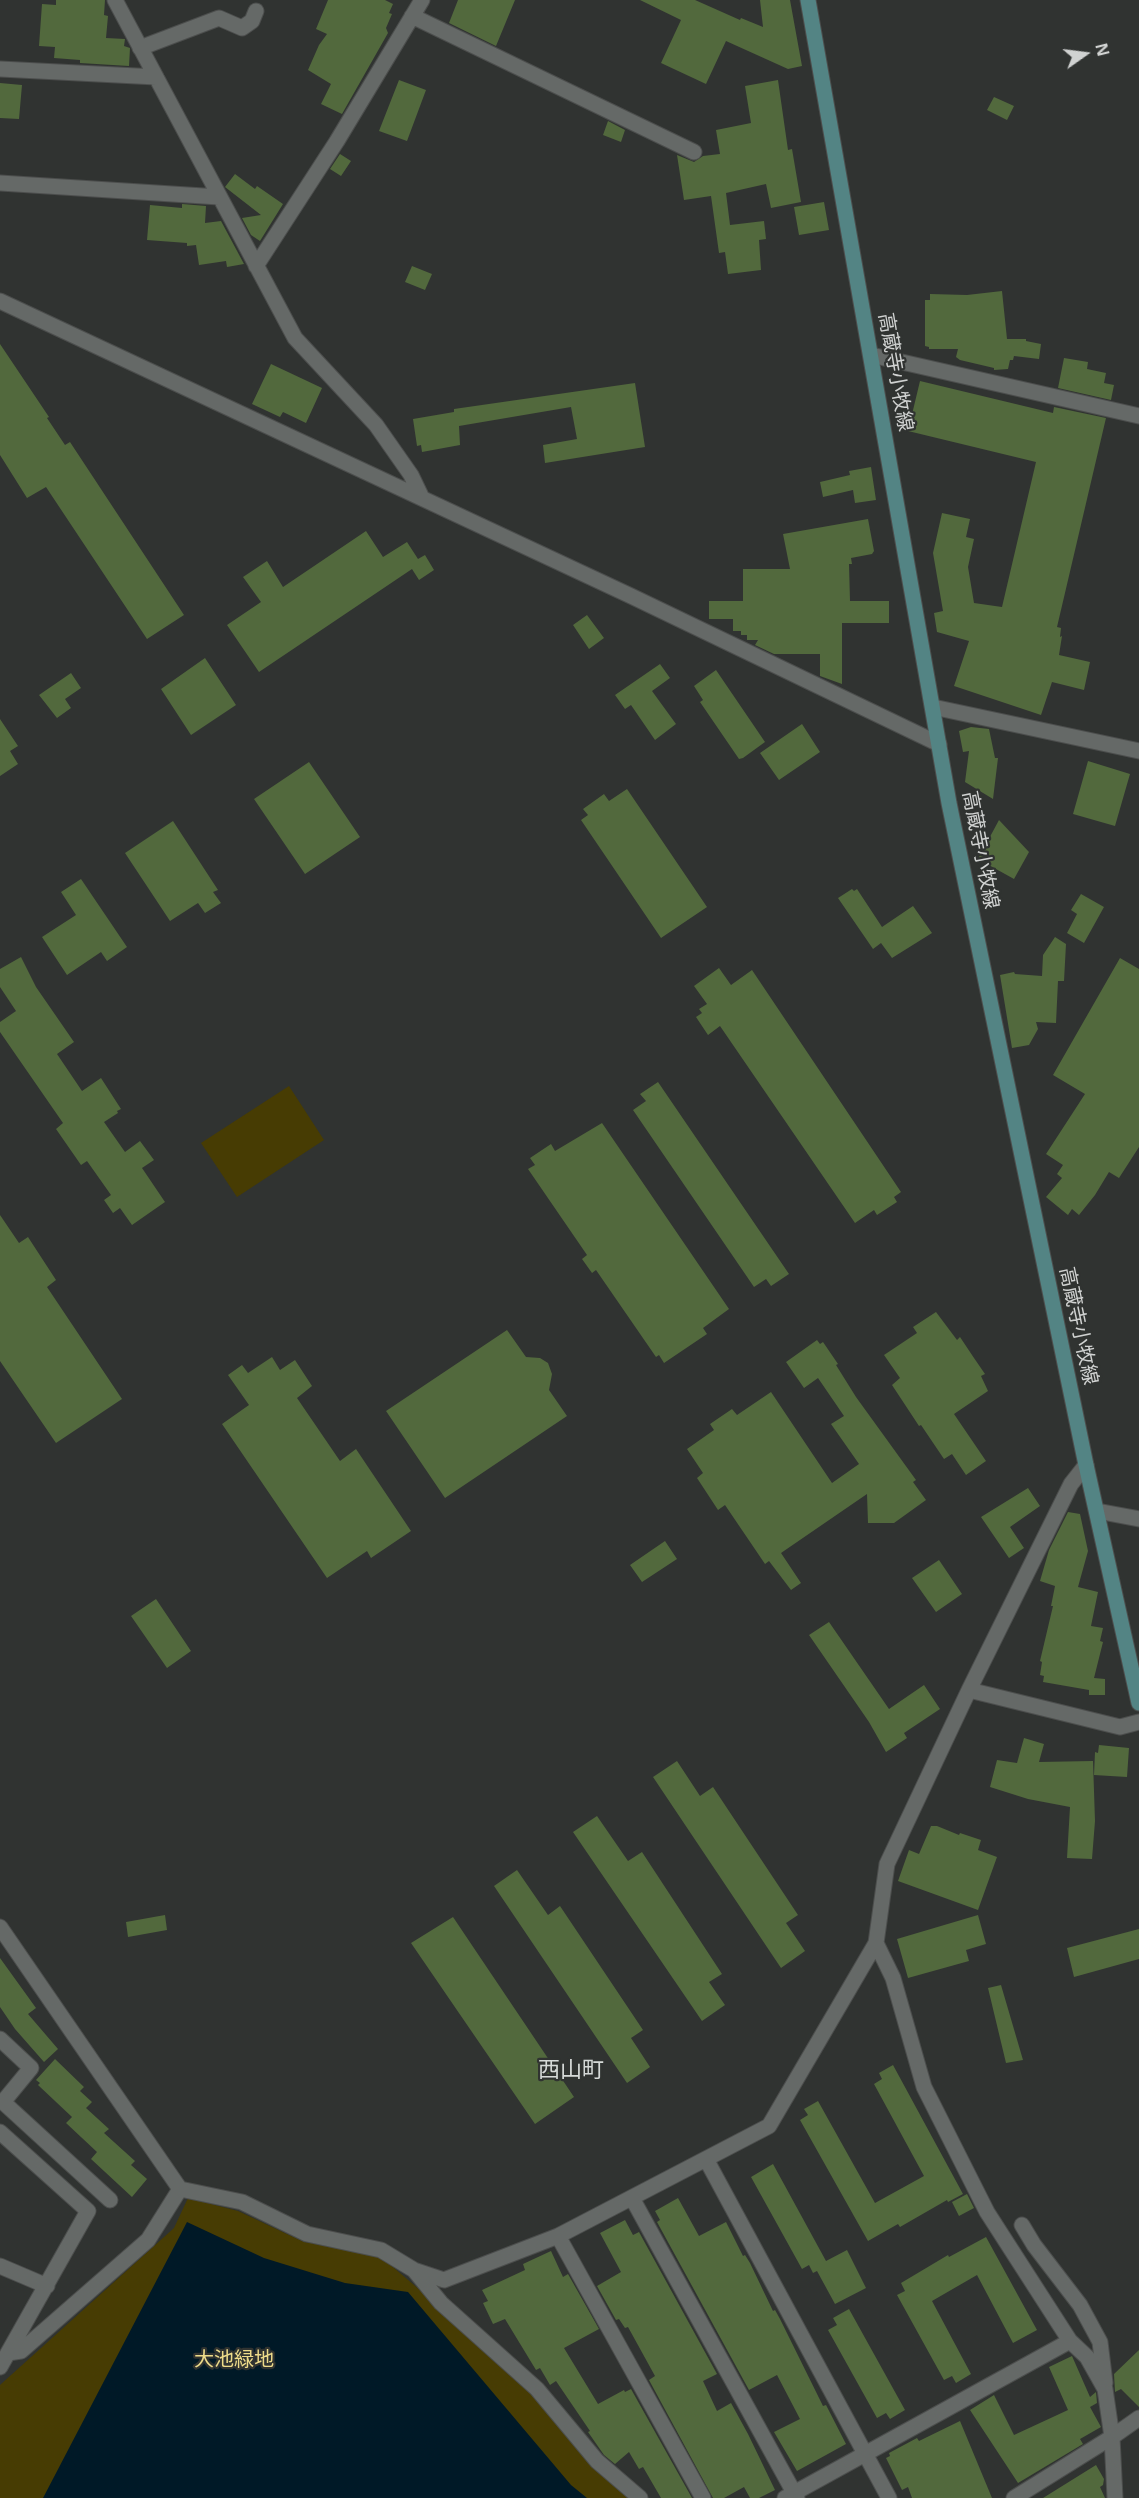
<!DOCTYPE html>
<html>
<head>
<meta charset="utf-8">
<style>
  body { margin:0 }
  #map { position:relative; width:1139px; height:2498px; overflow:hidden; background:#303331; font-family:"Noto Sans",sans-serif }
  canvas { display:block }
  .north { position:absolute; left:1055px; top:24px; width:60px; height:60px; -webkit-text-stroke:4px #303331; paint-order:stroke; rotate:76deg; font-size:16px; font-weight:700; line-height:24px; text-align:center; color:#d0d2d1 }
  .north::after { content:''; display:block; margin:auto; width:21px; height:27px; background:#d0d2d1; clip-path:polygon(50% 0,100% 100%,50% 72%,0 100%) }
</style>
</head>
<body>
<div id="map">
<canvas width="1139" height="2498"></canvas>
<div class="north">N</div>
</div>
<script>
const ctx = document.querySelector('canvas').getContext('2d');
ctx.lineJoin = 'round';
function paint(path, color) {
  ctx.fillStyle = color;
  ctx.fill(path, 'evenodd');
}
function poly(rows) {
  const path = new Path2D();
  for (const r of rows) {
    path.moveTo(r[0], r[1]);
    for (let i = 2; i < r.length; i += 2) path.lineTo(r[i], r[i + 1]);
  }
  return path;
}
function trace(path, color, width, dash) {
  ctx.strokeStyle = color;
  ctx.lineWidth = width;
  ctx.lineCap = dash ? 'butt' : 'round';
  ctx.setLineDash(dash || []);
  ctx.stroke(path);
}
function drawText(font, color, halo, rows, align = 'center') {
  ctx.font = font + ' "Noto Sans","Noto Sans JP",sans-serif';
  ctx.lineWidth = 4.5;
  ctx.setLineDash([]);
  ctx.textBaseline = 'middle';
  ctx.strokeStyle = halo;
  ctx.fillStyle = color;
  for (const [text, x, y, turn = 0] of rows) {
    ctx.save();
    ctx.translate(x, y);
    ctx.rotate((+turn || 0) * Math.PI / 180);
    ctx.textAlign = isNaN(turn) ? turn : align;
    if (halo) ctx.strokeText(text, 0, 0);
    ctx.fillText(text, 0, 0);
    ctx.restore();
  }
}
paint(poly([
  [289,1086,324,1140,237,1197,201,1143],
  [188,2198,238,2211,304,2242,343,2247,380,2256,421,2291,534,2394,631,2498,0,2498,0,2385,174,2228]
]), '#473c03');
paint(poly([
  [187,2222,264,2258,345,2283,408,2292,571,2485,587,2498,43,2498]
]), '#001927');
paint(poly([
  [56,0,105,0,104,15,108,16,106,38,125,39,124,46,130,48,129,66,80,63,80,60,54,58,55,47,39,46,42,4,56,5],
  [328,0,385,0,393,4,389,13,392,14,386,28,388,33,342,114,321,104,331,84,308,70,319,45,327,34,316,29],
  [458,0,515,0,496,46,449,23],
  [640,0,695,0,740,20,741,18,763,27,760,0,790,0,802,66,788,69,726,41,706,84,661,63,681,20],
  [399,80,426,90,407,141,379,131],
  [778,80,788,150,792,149,801,202,771,208,766,184,726,193,730,225,764,221,766,239,759,240,761,270,728,274,725,252,719,253,711,196,684,200,677,155,694,162,703,156,720,154,716,130,751,123,745,86],
  [0,83,22,85,19,119,0,118],
  [994,97,1014,106,1007,120,987,110],
  [608,121,625,130,621,142,603,135],
  [340,154,351,161,341,176,330,169],
  [235,174,255,189,257,186,283,204,260,241,251,235,242,218,261,215,225,187],
  [824,202,829,230,799,235,794,207],
  [182,204,206,206,205,223,221,221,244,264,227,267,226,261,199,265,196,245,187,246,187,243,147,240,150,205,182,208],
  [412,266,432,274,425,290,405,282],
  [1002,291,1007,339,1026,339,1026,341,1041,344,1039,359,1014,356,1013,360,1010,360,1008,369,994,370,994,368,960,360,956,357,958,349,929,349,929,347,925,346,925,300,930,300,930,294,967,295],
  [0,344,49,417,47,418,65,445,70,442,184,615,147,639,46,487,27,498,0,455],
  [1064,358,1088,362,1087,369,1106,373,1104,383,1114,385,1111,400,1058,388],
  [271,364,322,388,306,423,283,412,280,417,252,404],
  [920,381,1053,413,1054,407,1106,418,1057,627,1061,628,1060,637,1062,636,1059,655,1090,662,1084,690,1052,682,1041,715,954,686,969,641,937,632,934,613,943,611,933,553,942,513,970,519,966,537,974,539,968,567,974,603,1002,607,1036,462,908,431],
  [635,383,645,447,545,463,543,445,577,439,571,407,459,426,460,445,422,452,421,445,417,446,413,419,454,412,454,409],
  [871,467,876,500,855,503,853,490,823,497,820,482,850,475,849,471],
  [868,519,874,551,872,554,851,558,852,564,849,564,850,601,889,601,889,623,842,623,842,684,820,676,820,654,774,654,755,645,758,640,747,640,747,635,741,635,741,631,733,631,733,619,709,619,709,601,743,601,743,569,790,569,783,534],
  [366,531,383,557,407,542,418,559,425,555,434,570,419,580,412,569,259,672,227,625,261,602,243,577,267,561,283,587],
  [587,615,604,638,589,649,573,625],
  [205,658,236,705,191,735,161,689],
  [660,664,670,678,652,691,676,724,655,740,631,705,625,709,615,695],
  [716,670,765,742,743,758,739,759,700,702,703,700,694,686],
  [71,673,81,688,65,699,71,708,57,718,39,695],
  [0,719,18,746,10,751,18,764,0,776],
  [802,724,820,752,779,780,760,753],
  [971,727,989,729,995,758,998,758,993,799,965,782,969,751,963,752,959,731],
  [1088,761,1130,774,1115,826,1073,814],
  [309,762,360,837,305,874,254,799],
  [627,789,707,907,661,938,581,820,588,815,583,809,604,794,609,801],
  [999,820,1029,852,1014,879,978,859],
  [173,821,218,890,213,892,221,903,205,913,198,903,170,921,125,853],
  [81,879,127,947,107,961,101,952,67,975,42,937,76,915,61,892],
  [852,889,854,891,857,889,882,927,913,906,932,933,892,958,881,943,873,949,838,898],
  [1081,894,1104,907,1084,943,1067,933,1077,914,1071,910],
  [1055,937,1066,944,1064,981,1058,981,1056,1023,1036,1022,1038,1029,1029,1045,1012,1048,1000,975,1014,972,1015,974,1042,976,1043,955],
  [21,957,36,987,74,1042,57,1054,82,1091,101,1078,121,1109,117,1111,118,1113,104,1122,125,1152,140,1141,154,1160,142,1168,165,1202,132,1225,120,1208,113,1213,104,1200,111,1195,87,1161,81,1165,56,1129,63,1123,0,1032,0,1022,16,1011,0,987,0,969],
  [1120,958,1139,969,1139,1147,1119,1178,1109,1172,1095,1195,1079,1215,1072,1209,1068,1215,1046,1197,1062,1178,1057,1174,1063,1165,1046,1154,1085,1094,1053,1075],
  [719,968,731,985,752,970,901,1192,894,1197,897,1202,877,1215,874,1210,855,1223,720,1026,708,1035,696,1017,702,1013,699,1009,707,1004,694,986],
  [658,1082,789,1274,771,1286,766,1279,754,1287,633,1110,646,1101,640,1094],
  [602,1123,729,1309,703,1328,707,1334,664,1363,659,1355,656,1357,596,1270,592,1273,582,1259,587,1255,528,1169,535,1165,530,1158,551,1144,555,1151],
  [0,1215,19,1243,28,1237,56,1280,47,1287,122,1399,56,1443,0,1361],
  [936,1312,957,1340,960,1337,974,1358,985,1374,981,1376,988,1391,954,1414,986,1461,966,1475,952,1454,944,1459,921,1425,919,1426,892,1385,900,1378,884,1355,917,1333,913,1327],
  [507,1330,526,1357,540,1358,548,1363,552,1374,549,1390,567,1416,445,1498,386,1411],
  [817,1340,820,1344,823,1342,838,1364,836,1365,856,1397,916,1480,913,1482,926,1500,894,1523,868,1523,867,1494,781,1553,801,1583,791,1590,769,1561,765,1564,725,1505,718,1510,697,1478,703,1473,687,1449,714,1430,710,1424,732,1409,737,1415,771,1392,832,1483,859,1464,831,1424,844,1416,818,1378,804,1388,786,1362],
  [272,1357,280,1370,295,1360,312,1386,297,1398,340,1461,356,1449,411,1531,371,1558,367,1551,327,1578,222,1424,249,1405,228,1375,242,1365,248,1373],
  [1028,1488,1040,1506,1010,1527,1024,1548,1009,1558,981,1517],
  [1068,1512,1080,1514,1088,1551,1078,1587,1098,1592,1091,1626,1103,1628,1100,1641,1103,1642,1094,1678,1105,1679,1105,1695,1089,1695,1089,1690,1043,1682,1044,1676,1040,1675,1042,1662,1040,1661,1053,1606,1051,1606,1055,1586,1040,1581,1049,1550],
  [665,1541,677,1559,642,1582,630,1565],
  [939,1560,962,1594,936,1612,912,1578],
  [156,1599,191,1651,167,1668,131,1616],
  [829,1622,889,1709,924,1685,940,1709,904,1733,907,1738,886,1752,869,1722,809,1635],
  [1024,1738,1044,1744,1039,1762,1093,1761,1095,1821,1092,1859,1067,1858,1070,1807,1028,1799,990,1787,997,1760,1017,1763],
  [1099,1745,1129,1748,1127,1777,1094,1775,1095,1752,1098,1753],
  [677,1761,700,1796,713,1787,798,1915,786,1923,805,1951,781,1968,653,1777],
  [597,1816,628,1861,642,1852,722,1974,709,1982,725,2005,702,2021,573,1832],
  [931,1826,937,1826,959,1835,960,1833,981,1840,978,1850,997,1857,978,1910,898,1881,909,1850,919,1854],
  [517,1870,548,1915,560,1906,643,2030,631,2038,650,2067,627,2083,494,1886],
  [165,1915,167,1930,128,1937,126,1922],
  [978,1915,986,1944,966,1950,969,1961,908,1978,897,1939],
  [453,1917,574,2097,535,2124,411,1943],
  [1139,1929,1139,1959,1074,1977,1067,1948],
  [0,1958,36,2008,28,2014,58,2049,44,2062,15,2029,0,2007],
  [1001,1985,1023,2060,1006,2063,988,1988],
  [55,2059,84,2087,80,2091,92,2102,86,2108,109,2129,104,2133,135,2161,131,2165,147,2179,132,2197,91,2159,97,2152,66,2123,72,2117,38,2085,40,2083,36,2080],
  [893,2065,963,2194,948,2202,947,2200,900,2227,898,2224,868,2241,800,2120,808,2115,804,2109,818,2101,875,2203,924,2176,874,2084,882,2079,879,2073],
  [773,2164,826,2261,847,2250,866,2288,835,2304,817,2271,813,2273,809,2265,802,2269,751,2177],
  [967,2194,974,2208,959,2216,952,2202],
  [678,2198,699,2236,726,2222,743,2256,745,2255,750,2263,773,2311,775,2310,780,2319,823,2406,826,2405,846,2444,797,2471,774,2432,800,2419,777,2375,749,2390,657,2222,660,2220,655,2211],
  [625,2220,633,2235,639,2232,717,2374,703,2381,717,2411,731,2403,748,2434,775,2490,759,2498,750,2498,744,2487,724,2498,713,2498,649,2380,655,2376,628,2327,625,2328,619,2319,616,2320,597,2286,621,2272,600,2233],
  [986,2237,1037,2330,1013,2343,977,2275,932,2301,971,2374,956,2383,952,2376,944,2380,897,2295,905,2291,901,2283,948,2255,949,2257],
  [551,2251,563,2277,568,2274,599,2329,564,2348,598,2404,624,2390,625,2392,631,2389,692,2498,661,2498,643,2467,639,2469,629,2452,615,2464,604,2455,588,2432,590,2431,556,2381,550,2385,540,2368,536,2370,505,2319,493,2324,483,2303,488,2301,482,2290,525,2270,523,2264],
  [849,2309,905,2410,890,2419,886,2413,877,2418,828,2330,837,2325,833,2318],
  [1139,2350,1139,2407,1121,2389,1115,2392,1114,2374],
  [1072,2356,1090,2397,1096,2392,1097,2403,1090,2407,1101,2427,1080,2439,1083,2444,1018,2483,970,2410,994,2395,1014,2435,1068,2410,1049,2367],
  [960,2421,992,2498,912,2498,908,2487,902,2490,886,2458,890,2456,889,2453,917,2438,919,2441],
  [1096,2465,1104,2479,1103,2485,1100,2487,1105,2498,1043,2498]
]), '#52693d');
const street = poly([
  [115,0,295,338,376,425,411,475,422,498],
  [412,16,694,152],
  [140,48,219,18,242,28,252,21,256,11],
  [0,69,156,77],
  [0,183,219,197],
  [256,266,337,141,422,0],
  [0,301,631,596,939,744],
  [871,355,1139,416],
  [933,707,1139,751],
  [1097,1511,1139,1519],
  [969,1690,1120,1727,1139,1722],
  [0,1927,180,2189,242,2202,307,2234,381,2250,414,2270,444,2280,558,2236,769,2126,876,1943,887,1864,969,1690,1071,1484,1086,1465],
  [876,1943,893,1978,924,2087,987,2212,1070,2341,1087,2357,1105,2389,1112,2437,1115,2498],
  [0,2039,31,2068,3,2102,110,2200],
  [0,2132,88,2211,0,2367],
  [706,2159,889,2498],
  [632,2198,797,2498],
  [1022,2225,1034,2245,1080,2305,1100,2342,1105,2383],
  [558,2236,703,2498],
  [0,2266,47,2286],
  [414,2270,441,2303,537,2389,597,2461,640,2498],
  [8,2353,21,2351,148,2240,180,2189],
  [785,2498,1070,2341],
  [1014,2498,1112,2437,1139,2418]
]);
const secondary = poly([
  [808,0,949,803,1086,1465,1139,1703]
]);
trace(street, '#4c4e4d', 17);
trace(secondary, '#4c4e4d', 17);
trace(street, '#656967', 15);
trace(secondary, '#538484', 15);
drawText('20px', '#d0d2d1', '#303331', [
  ["高蔵寺小牧線",895,372,80],
  ["高蔵寺小牧線",980,850,79],
  ["高蔵寺小牧線",1078,1326,78]
]);
drawText('20px', '#eddb8a', '#303331', [
  ["大池緑地",234,2360]
]);
drawText('22px', '#d6dad8', '#303331', [
  ["西山町",571,2071]
]);
</script>
</body>
</html>
